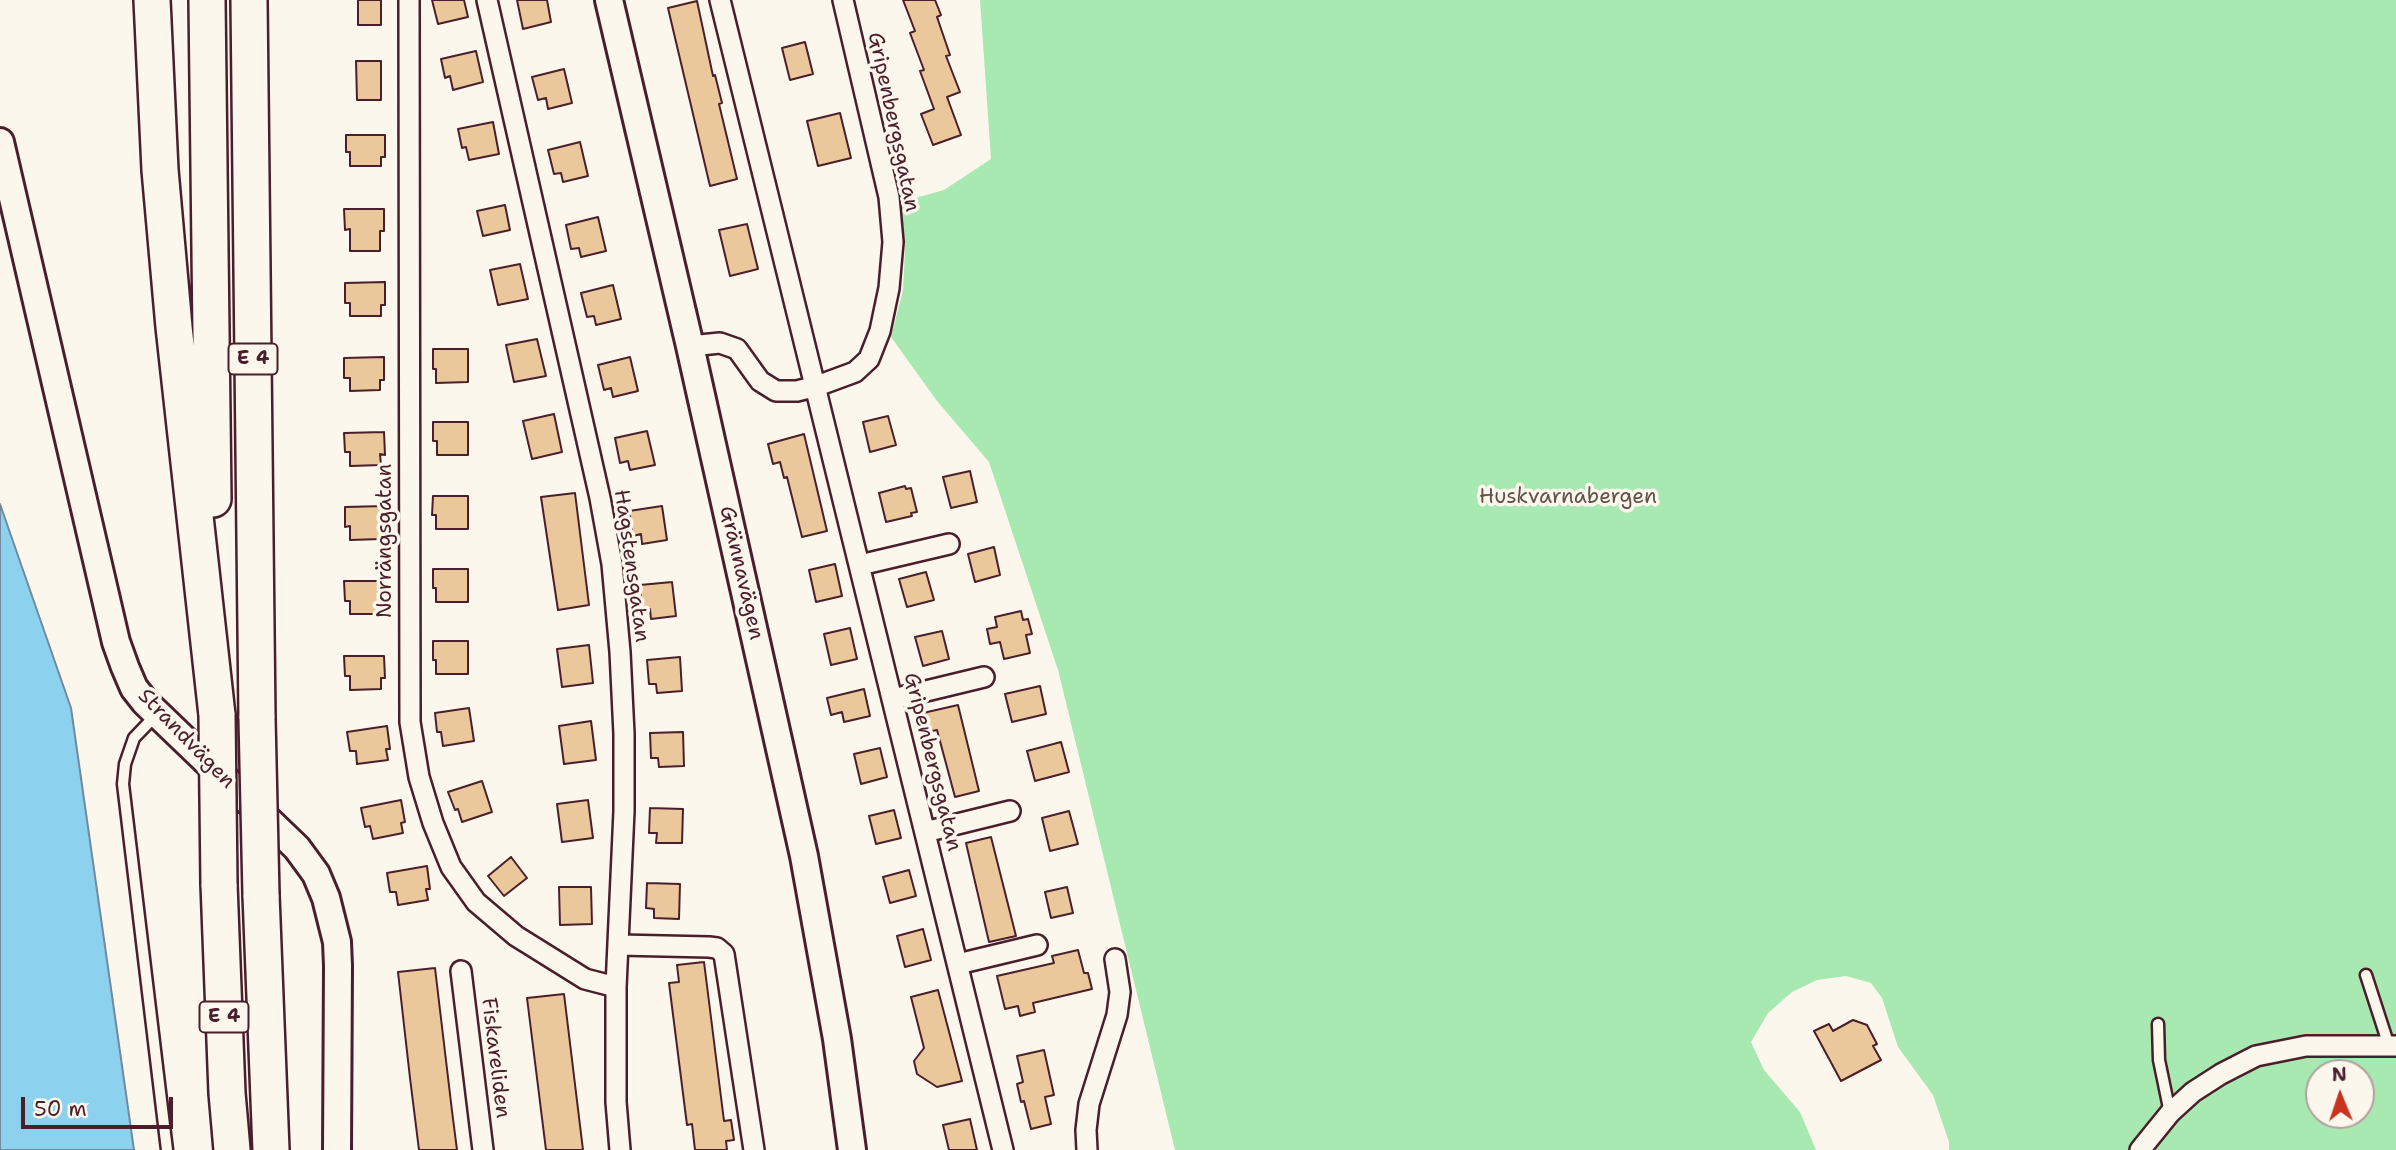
<!DOCTYPE html>
<html>
<head>
<meta charset="utf-8">
<style>
  body { margin:0 }
  #map { position:relative; width:2396px; height:1150px; overflow:hidden; background:#fbf7ec; font-family:"Shantell Sans",sans-serif }
  canvas { display:block }
  .north { position:absolute; left:2305px; top:1059px; width:70px; height:70px; box-sizing:border-box; background:#fbf7ec; border:2px solid #b4a19f; border-radius:50%; rotate:358deg; font-size:19px; font-weight:700; line-height:28px; text-align:center; color:#4a1f2b }
  .north::after { content:''; display:block; margin:auto; width:24px; height:32px; background:#c8321e; clip-path:polygon(50% 0,100% 100%,50% 72%,0 100%) }
  .scale { position:absolute; left:21px; top:1097px; width:152px; height:32px; box-sizing:border-box; border:4px solid #4a1f2b; border-top:0; padding-left:9px; font-size:21px; line-height:24px; white-space:nowrap; color:#4a1f2b; -webkit-text-stroke:5px #fbf7ec; paint-order:stroke }
</style>
</head>
<body>
<div id="map">
<canvas width="2396" height="1150"></canvas>
<div class="north">N</div>
<div class="scale">50 m</div>
</div>
<script>
const ctx = document.querySelector('canvas').getContext('2d');
ctx.lineJoin = 'round';
function paint(path, color) {
  ctx.fillStyle = color;
  ctx.fill(path, 'evenodd');
}
function poly(rows) {
  const path = new Path2D();
  for (const r of rows) {
    path.moveTo(r[0], r[1]);
    for (let i = 2; i < r.length; i += 2) path.lineTo(r[i], r[i + 1]);
  }
  return path;
}
function trace(path, color, width, dash) {
  ctx.strokeStyle = color;
  ctx.lineWidth = width;
  ctx.lineCap = dash ? 'butt' : 'round';
  ctx.setLineDash(dash || []);
  ctx.stroke(path);
}
function drawText(font, color, halo, rows, align = 'center') {
  ctx.font = font + ' "Shantell Sans",sans-serif';
  ctx.lineWidth = 7;
  ctx.setLineDash([]);
  ctx.textBaseline = 'middle';
  ctx.strokeStyle = halo;
  ctx.fillStyle = color;
  for (const [text, x, y, turn = 0] of rows) {
    ctx.save();
    ctx.translate(x, y);
    ctx.rotate((+turn || 0) * Math.PI / 180);
    ctx.textAlign = isNaN(turn) ? turn : align;
    if (halo) ctx.strokeText(text, 0, 0);
    ctx.fillText(text, 0, 0);
    ctx.restore();
  }
}
paint(poly([
  [980,0,2396,0,2396,1150,1949,1150,1949,1142,1933,1095,1898,1047,1882,998,1871,983,1846,976,1817,980,1792,992,1768,1013,1751,1042,1764,1070,1800,1112,1816,1150,1175,1150,1058,670,989,462,937,401,891,337,903,290,905,250,901,202,944,190,991,159],
  [2319,1073,2361,1073,2361,1115,2319,1115]
]), '#a8e8b1');
const water = poly([
  [0,504,71,708,134,1150,0,1150,0,504]
]);
paint(water, '#8cd2ee');
trace(water, '#728aa0', 2);
const building = poly([
  [358,0,381,0,381,25,358,25,358,0],
  [432,0,464,0,468,17,438,24,432,0],
  [517,0,547,0,551,22,523,29,517,0],
  [903,0,935,0,941,15,937,17,950,55,946,56,960,92,947,97,961,135,933,145,921,114,934,109,920,71,924,70,910,33,915,31,903,0],
  [697,1,713,76,715,75,722,103,719,104,737,179,710,186,668,8,697,1],
  [805,42,813,74,790,80,782,48,805,42],
  [476,51,483,82,453,90,450,76,445,78,441,59,476,51],
  [356,61,381,61,381,100,357,100,356,61],
  [564,69,572,103,548,109,546,98,538,100,532,77,564,69],
  [840,113,851,158,818,166,807,121,840,113],
  [493,122,499,154,469,160,466,147,462,148,458,129,493,122],
  [346,135,385,135,385,157,381,157,381,166,350,166,350,152,346,152,346,135],
  [580,142,588,176,563,182,561,173,554,174,548,150,580,142],
  [505,205,510,230,483,236,477,211,505,205],
  [344,209,384,209,384,231,380,231,380,251,350,251,350,229,345,230,344,209],
  [598,217,606,251,581,257,579,248,571,249,566,225,598,217],
  [747,224,758,269,730,276,719,230,747,224],
  [520,264,528,299,498,305,490,270,520,264],
  [385,282,385,305,381,305,381,316,350,316,350,303,345,303,345,283,385,282],
  [613,285,621,319,596,325,594,316,587,317,581,293,613,285],
  [537,339,546,376,514,382,506,345,537,339],
  [433,349,468,349,468,382,436,383,436,369,433,369,433,349],
  [384,357,384,380,380,380,380,390,350,391,350,378,344,378,344,358,384,357],
  [630,357,638,391,613,397,611,388,604,390,598,365,630,357],
  [554,414,562,452,532,459,523,421,554,414],
  [888,416,896,445,870,452,863,422,888,416],
  [433,422,468,422,468,455,437,455,437,441,433,441,433,422],
  [647,431,655,465,630,470,628,461,620,463,615,438,647,431],
  [384,432,385,455,380,454,381,465,350,466,350,452,345,452,344,433,384,432],
  [804,434,827,531,802,537,787,477,784,478,780,462,773,464,768,444,804,434],
  [970,471,977,502,951,508,943,477,970,471],
  [905,486,906,489,911,488,917,512,911,513,912,516,886,522,879,493,905,486],
  [575,493,589,605,558,610,541,497,575,493],
  [433,496,468,496,468,529,436,529,436,515,432,515,433,496],
  [385,506,385,529,381,529,381,539,350,540,350,526,345,527,345,507,385,506],
  [662,506,667,540,642,544,641,534,633,536,629,511,662,506],
  [994,547,1000,575,975,582,968,554,994,547],
  [835,564,842,596,816,602,809,570,835,564],
  [433,569,468,569,468,602,436,602,436,588,433,588,433,569],
  [926,572,934,600,907,607,899,579,926,572],
  [344,581,384,581,384,603,380,604,381,614,350,614,350,601,345,601,344,581],
  [672,582,676,616,651,619,650,609,642,610,640,585,672,582],
  [1021,611,1023,620,1028,619,1032,634,1026,635,1030,653,1004,659,1000,642,990,644,987,629,997,627,995,617,1021,611],
  [850,628,857,659,831,665,824,634,850,628],
  [942,631,949,659,923,666,915,637,942,631],
  [433,641,468,641,468,674,436,674,436,660,433,660,433,641],
  [589,645,593,683,562,687,557,649,589,645],
  [344,656,384,656,385,678,381,678,381,689,350,690,350,676,345,676,344,656],
  [680,657,682,691,657,693,656,684,649,684,647,660,680,657],
  [1040,686,1046,714,1012,722,1005,694,1040,686],
  [864,689,870,716,844,722,842,712,831,715,827,698,864,689],
  [958,705,979,791,955,797,937,730,927,732,923,713,958,705],
  [469,708,474,741,443,746,441,732,437,732,435,713,469,708],
  [591,721,596,760,564,764,559,726,591,721],
  [387,726,390,749,386,749,388,760,357,764,356,751,350,751,347,732,387,726],
  [683,732,684,766,659,767,658,758,651,758,650,733,683,732],
  [1061,742,1069,772,1035,781,1027,751,1061,742],
  [880,748,887,777,861,784,854,754,880,748],
  [482,781,492,812,462,822,458,809,455,810,448,792,482,781],
  [401,800,405,822,401,823,403,833,373,839,370,826,365,827,361,808,401,800],
  [588,800,593,838,562,842,557,804,588,800],
  [650,808,683,809,682,843,656,843,657,833,649,833,650,808],
  [894,810,901,838,876,844,869,816,894,810],
  [1069,811,1078,844,1050,851,1042,818,1069,811],
  [991,837,1016,936,989,942,966,843,991,837],
  [511,857,527,878,504,896,488,876,511,857],
  [427,866,430,889,426,889,428,900,398,905,396,892,390,892,387,873,427,866],
  [909,870,916,896,890,903,883,877,909,870],
  [647,883,680,884,679,919,654,918,654,909,646,908,647,883],
  [559,887,591,887,592,924,560,925,559,887],
  [1067,887,1073,913,1051,918,1045,892,1067,887],
  [923,929,931,960,905,967,897,936,923,929],
  [1078,950,1084,973,1088,973,1092,989,1033,1003,1035,1012,1020,1016,1018,1006,1005,1009,997,976,1054,963,1052,956,1078,950],
  [704,962,724,1121,731,1120,734,1140,726,1141,727,1150,695,1150,692,1124,687,1125,669,983,679,982,677,965,704,962],
  [435,968,452,1111,457,1150,419,1150,410,1078,398,972,435,968],
  [938,990,962,1081,937,1087,917,1074,914,1061,924,1048,911,997,938,990],
  [564,994,583,1150,546,1150,527,998,564,994],
  [1853,1020,1867,1025,1877,1044,1873,1046,1881,1060,1841,1081,1814,1031,1829,1024,1833,1031,1853,1020],
  [1044,1050,1054,1095,1045,1097,1051,1124,1031,1129,1024,1101,1021,1102,1017,1084,1023,1082,1017,1056,1044,1050],
  [970,1119,977,1150,949,1150,943,1125,970,1119]
]);
paint(building, '#ebc89c');
trace(building, '#4a1f2b', 2);
const lane = poly([
  [157,714,134,738,125,764,123,784,167,1150],
  [2366,975,2389,1046],
  [2158,1024,2159,1060,2170,1113]
]);
const street = poly([
  [409,0,410,722,419,777,433,823,451,867,476,902,516,936,585,979,616,987],
  [487,0,600,498,612,564,620,652,624,734,624,811,616,987,616,1102,620,1150],
  [720,0,1003,1150],
  [690,346,720,343,737,349,760,381,776,391,797,391,817,386,855,372,869,359,880,331,889,288,893,242,889,197,843,0],
  [860,565,949,544],
  [893,699,984,677],
  [925,832,1010,811],
  [619,945,709,947,717,948,724,954,754,1150],
  [958,964,1037,945],
  [461,971,483,1150],
  [1087,1150,1086,1130,1089,1104,1117,1015,1120,992,1115,959],
  [2140,1150,2170,1113,2193,1092,2221,1074,2256,1056,2306,1046,2396,1046]
]);
const secondary = poly([
  [609,0,690,346,804,856,837,1039,852,1150],
  [0,142,116,642,125,667,134,688,145,702,297,848,316,874,326,898,337,942,338,966,337,1150]
]);
const highway = poly([
  [152,0,160,170,174,327,217,715],
  [207,0,213,499],
  [249,0,257,718],
  [219,884,227,1093,232,1150],
  [261,895,271,1150]
]);
trace(lane, '#4a1f2b', 15);
trace(street, '#4a1f2b', 24);
trace(secondary, '#4a1f2b', 32);
trace(highway, '#4a1f2b', 40);
trace(lane, '#fbf7ec', 10);
trace(street, '#fbf7ec', 19);
trace(secondary, '#fbf7ec', 26);
trace(highway, '#fbf7ec', 35);
const highwayBridge = poly([
  [217,715,219,884],
  [257,718,261,895]
]);
trace(highwayBridge, '#4a1f2b', 40, []);
trace(highwayBridge, '#fbf7ec', 35);
for (const [x, y, w] of [
  [253,359,49],
  [224,1017,49]
]) {
  const box = new Path2D();
  box.roundRect(x - w / 2, y - 15.5, w, 31, 5);
  ctx.fillStyle = '#fbf7ec';
  ctx.fill(box);
  trace(box, '#4a1f2b', 2);
}
drawText('bold 19px', '#4a1f2b', null, [
  ["E 4",253,359],
  ["E 4",224,1017]
]);
drawText('21px', '#4a1f2b', '#fbf7ec', [
  ["Gripenbergsgatan",893,122,78],
  ["Norrängsgatan",386,541,-90],
  ["Hagstensgatan",631,566,82],
  ["Grännavägen",741,573,77],
  ["Strandvägen",186,739,46],
  ["Gripenbergsgatan",932,762,76],
  ["Fiskareliden",495,1058,83]
]);
drawText('21px', '#62514c', '#fbf7ec', [
  ["Huskvarnabergen",1568,498]
]);
</script>
</body>
</html>
